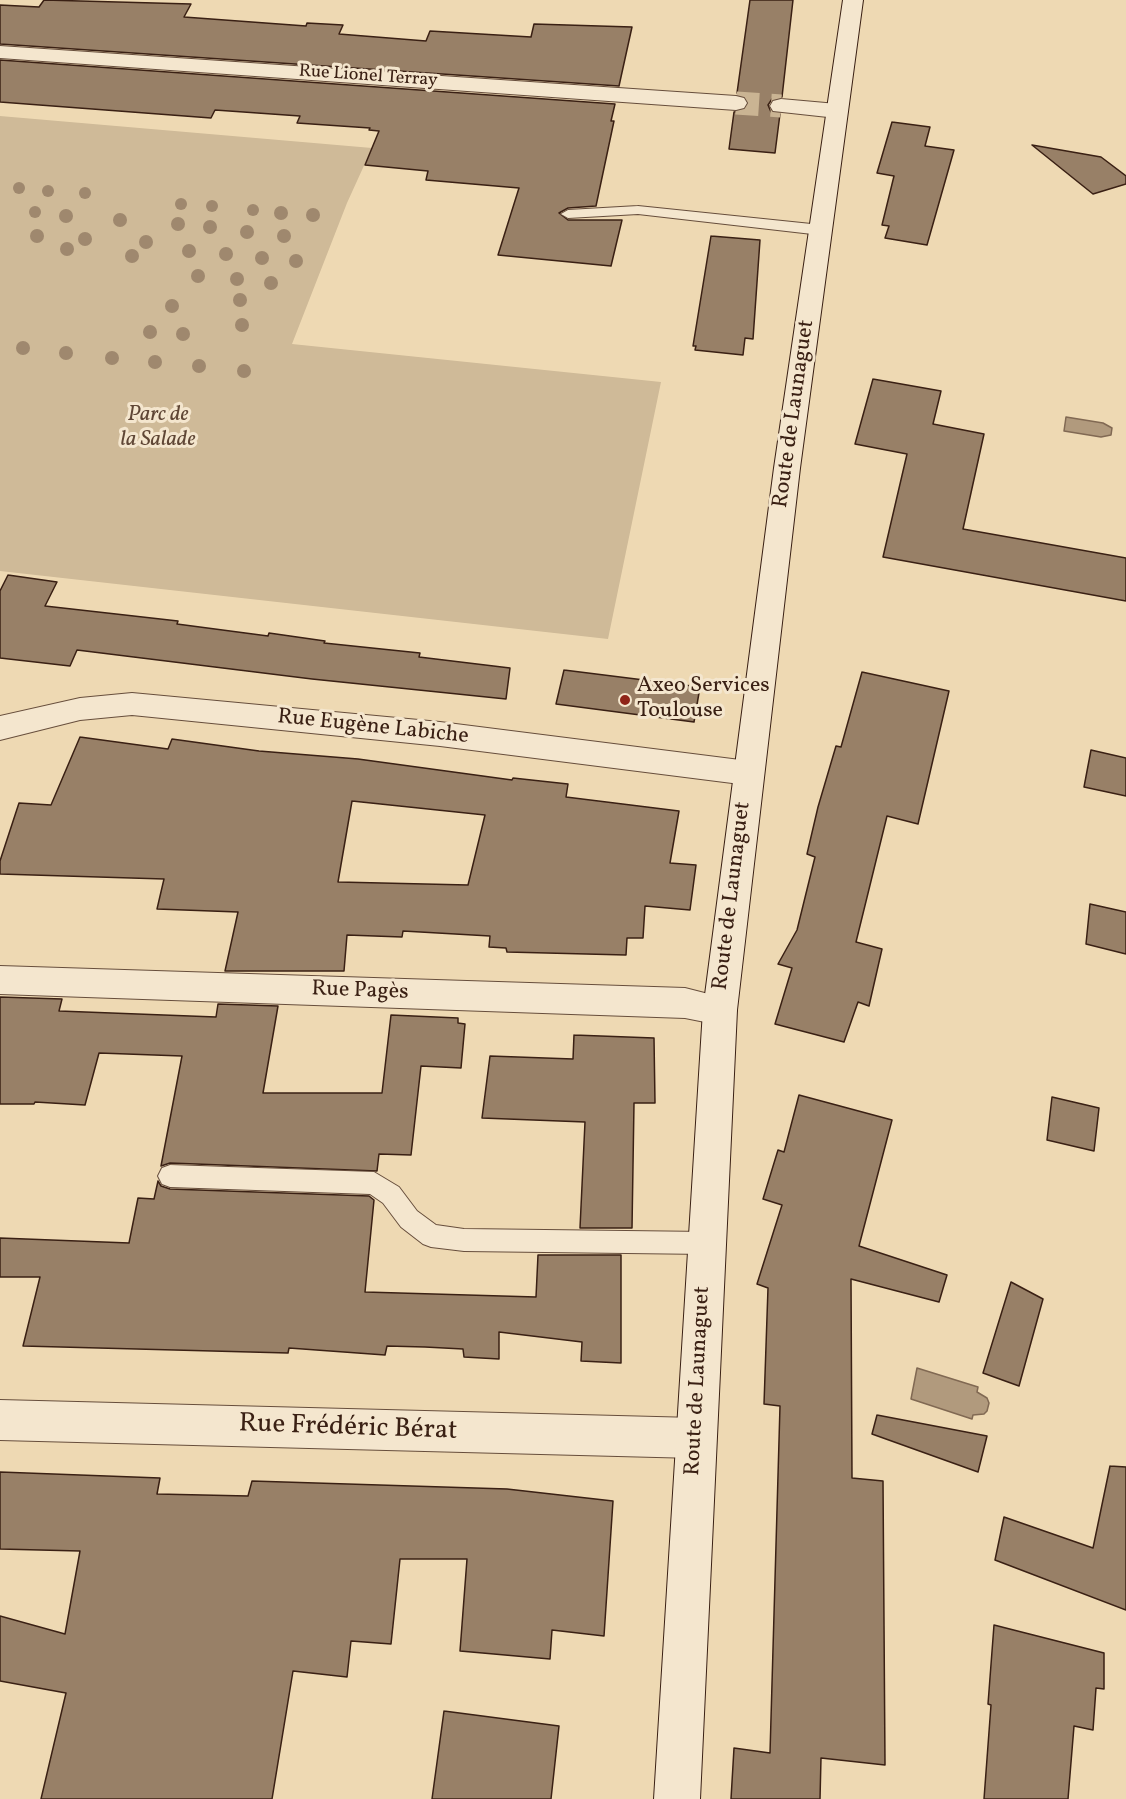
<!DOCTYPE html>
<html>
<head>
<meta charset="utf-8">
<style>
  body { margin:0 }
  canvas { display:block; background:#eed9b3 }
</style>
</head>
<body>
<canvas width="1126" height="1799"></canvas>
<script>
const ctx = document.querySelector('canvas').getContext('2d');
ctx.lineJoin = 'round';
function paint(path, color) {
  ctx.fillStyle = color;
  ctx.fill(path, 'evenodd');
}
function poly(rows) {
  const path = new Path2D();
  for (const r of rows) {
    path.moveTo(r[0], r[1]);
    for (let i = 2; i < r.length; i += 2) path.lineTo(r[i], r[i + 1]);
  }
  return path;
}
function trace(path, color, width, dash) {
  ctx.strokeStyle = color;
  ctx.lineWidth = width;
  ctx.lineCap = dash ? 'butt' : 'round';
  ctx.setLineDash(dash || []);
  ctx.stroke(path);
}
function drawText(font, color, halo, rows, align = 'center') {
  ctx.font = font + ' Vollkorn,serif';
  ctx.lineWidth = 6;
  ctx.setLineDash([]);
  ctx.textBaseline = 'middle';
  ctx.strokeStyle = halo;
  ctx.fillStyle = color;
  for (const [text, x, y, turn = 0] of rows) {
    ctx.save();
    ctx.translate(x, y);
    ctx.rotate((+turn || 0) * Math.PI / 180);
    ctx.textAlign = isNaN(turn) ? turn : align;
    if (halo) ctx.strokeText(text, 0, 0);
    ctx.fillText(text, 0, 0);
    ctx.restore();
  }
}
paint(poly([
  [0,116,372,148,347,203,292,344,661,382,608,639,0,571]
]), '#cfba98');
const water = poly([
  [1066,417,1103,423,1112,428,1111,435,1101,437,1064,431,1066,417],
  [917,1368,978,1387,977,1392,987,1398,989,1403,987,1411,984,1414,973,1415,972,1419,911,1399,917,1368]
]);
paint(water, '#b19a7d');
trace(water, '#816953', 1.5);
const building = poly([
  [44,0,191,4,184,17,306,26,307,23,343,25,339,34,426,41,430,31,531,37,534,24,632,27,619,86,0,44,0,5,39,7,44,0],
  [750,0,793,0,782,97,772,99,768,105,771,112,780,114,775,153,729,149,734,112,745,110,749,104,746,97,737,93,750,0],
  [0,60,615,104,611,121,614,121,596,206,568,208,559,213,568,220,622,220,611,266,498,255,519,188,426,180,428,171,365,165,379,131,369,130,370,128,297,123,300,116,215,110,211,118,0,102,0,60],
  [892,122,930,127,925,146,954,150,927,245,885,238,889,226,882,225,894,176,877,173,892,122],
  [1032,145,1101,157,1126,176,1126,184,1093,194,1032,145],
  [711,236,760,240,753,339,745,338,743,355,695,350,696,346,693,346,711,236],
  [873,379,941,391,933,424,984,434,963,529,1126,558,1126,601,883,557,907,454,855,444,873,379],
  [8,575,57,582,45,606,178,621,177,624,268,636,269,633,325,641,324,643,420,653,419,657,510,668,506,699,312,679,77,650,70,666,0,658,0,591,8,575],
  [564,670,700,687,694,722,556,704,564,670],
  [862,672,949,691,918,824,887,816,856,942,882,949,869,1006,858,1002,844,1042,775,1024,792,968,778,964,797,930,815,857,807,854,818,807,836,746,841,747,862,672],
  [80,737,168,749,172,739,259,751,358,759,512,780,513,778,568,784,566,797,679,811,670,863,696,865,690,910,645,906,643,938,627,938,626,955,507,952,506,948,489,947,490,936,403,931,402,937,347,935,344,971,225,971,238,912,157,909,164,879,0,874,0,861,19,803,51,805,80,737],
  [352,801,485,815,468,885,338,882,352,801],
  [1091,750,1126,758,1126,796,1084,787,1091,750],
  [1090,904,1126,912,1126,954,1086,944,1090,904],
  [0,997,62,999,59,1011,216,1017,218,1004,278,1006,263,1093,382,1093,391,1015,458,1018,458,1023,465,1024,461,1068,421,1066,411,1155,379,1154,377,1171,170,1163,161,1166,182,1056,99,1053,85,1105,35,1102,34,1104,0,1104,0,997],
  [574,1035,654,1038,655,1103,634,1103,632,1228,580,1228,585,1122,482,1118,490,1056,573,1059,574,1035],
  [799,1095,892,1120,859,1246,947,1275,939,1302,851,1279,852,1478,883,1481,885,1765,821,1758,820,1799,731,1799,734,1748,770,1753,780,1406,764,1404,768,1288,757,1284,782,1205,763,1199,778,1150,784,1152,799,1095],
  [1052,1097,1099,1108,1094,1151,1047,1140,1052,1097],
  [158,1181,161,1186,170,1189,369,1196,374,1200,365,1292,536,1297,538,1255,621,1255,621,1363,581,1361,582,1342,499,1332,499,1359,464,1357,463,1349,425,1347,387,1346,385,1355,289,1348,288,1353,23,1346,40,1277,0,1277,0,1238,129,1243,138,1198,154,1199,158,1181],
  [1011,1282,1043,1299,1019,1386,983,1373,1011,1282],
  [877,1415,987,1436,978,1472,872,1434,877,1415],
  [1110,1466,1126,1467,1126,1610,995,1560,1004,1517,1093,1548,1110,1466],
  [0,1472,160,1478,157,1494,248,1496,252,1481,507,1489,613,1501,604,1636,552,1630,550,1659,460,1651,467,1559,400,1559,391,1644,351,1641,347,1677,293,1671,272,1799,41,1799,66,1693,0,1681,0,1616,65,1634,80,1551,0,1549,0,1472],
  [994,1625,1104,1653,1104,1689,1096,1688,1093,1730,1074,1726,1068,1799,984,1799,991,1705,988,1704,994,1625],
  [444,1711,559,1726,551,1799,432,1799,444,1711]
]);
paint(building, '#988067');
trace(building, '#3a2014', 1.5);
trace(poly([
  [736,103,781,106]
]), '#cab493', 23, [23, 12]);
const service = poly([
  [638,206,821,225,829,230,821,235,638,214,568,218,561,214,568,210,638,206],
  [170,1165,374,1172,399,1187,417,1211,436,1225,464,1229,707,1232,716,1235,719,1243,716,1251,707,1254,464,1251,431,1247,423,1244,401,1227,383,1203,370,1194,170,1187,162,1184,158,1176,162,1168,170,1165]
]);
const minor = poly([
  [0,46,736,96,744,98,747,103,744,108,736,110,0,58,0,46],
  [781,99,837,104,845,106,848,111,845,116,837,118,773,111,770,106,773,101,781,99],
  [132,693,440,722,748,761,759,764,764,773,759,782,748,785,440,746,132,715,80,720,0,740,0,716,80,698,132,693],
  [0,966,685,988,732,1000,737,1010,732,1020,720,1025,685,1018,0,994,0,966],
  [0,1400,695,1418,709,1424,715,1438,709,1452,695,1458,0,1440,0,1400]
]);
const secondary = poly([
  [843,0,863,0,800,468,737,1010,700,1799,654,1799,703,1010,774,468,843,0]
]);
trace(service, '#674e3c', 2);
trace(minor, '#674e3c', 2);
trace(secondary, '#3a2014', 2);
paint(service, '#f4e6ce');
paint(minor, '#f4e6ce');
paint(secondary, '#f4e6ce');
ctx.fillStyle = '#9f886e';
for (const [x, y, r] of [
  [19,188,6],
  [48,191,6],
  [85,193,6],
  [181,204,6],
  [212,206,6],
  [253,210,6],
  [35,212,6],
  [281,213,7],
  [313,215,7],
  [66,216,7],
  [120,220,7],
  [178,224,7],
  [210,227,7],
  [247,232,7],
  [37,236,7],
  [284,236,7],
  [85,239,7],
  [146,242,7],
  [67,249,7],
  [189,251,7],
  [226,254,7],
  [132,256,7],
  [262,258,7],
  [296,261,7],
  [198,276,7],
  [237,279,7],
  [271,283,7],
  [240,300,7],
  [172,306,7],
  [242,325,7],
  [150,332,7],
  [183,334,7],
  [23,348,7],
  [66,353,7],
  [112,358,7],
  [155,362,7],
  [199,366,7],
  [244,371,7]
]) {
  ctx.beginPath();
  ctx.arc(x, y, r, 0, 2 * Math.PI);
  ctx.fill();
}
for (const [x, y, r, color] of [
  [625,700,6,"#8f2418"]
]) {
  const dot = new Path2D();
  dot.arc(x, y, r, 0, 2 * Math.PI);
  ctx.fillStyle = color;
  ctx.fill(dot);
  trace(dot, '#f4e6ce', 2);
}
drawText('18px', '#3a2014', '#f4e6ce', [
  ["Rue Lionel Terray",368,77,4]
]);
drawText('22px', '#3a2014', '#f4e6ce', [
  ["Route de Launaguet",795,414,-82],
  ["Rue Eugène Labiche",373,728,6],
  ["Route de Launaguet",733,896,-83],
  ["Rue Pagès",360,992,2],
  ["Route de Launaguet",699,1381,-87]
]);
drawText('italic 22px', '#5f4635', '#f4e6ce', [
  ["Parc de",158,416],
  ["la Salade",158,441]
]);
drawText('22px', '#3a2014', '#f4e6ce', [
  ["Axeo Services",637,687],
  ["Toulouse",637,712]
], 'left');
drawText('27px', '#3a2014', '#f4e6ce', [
  ["Rue Frédéric Bérat",348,1429,2]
]);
</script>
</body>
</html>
